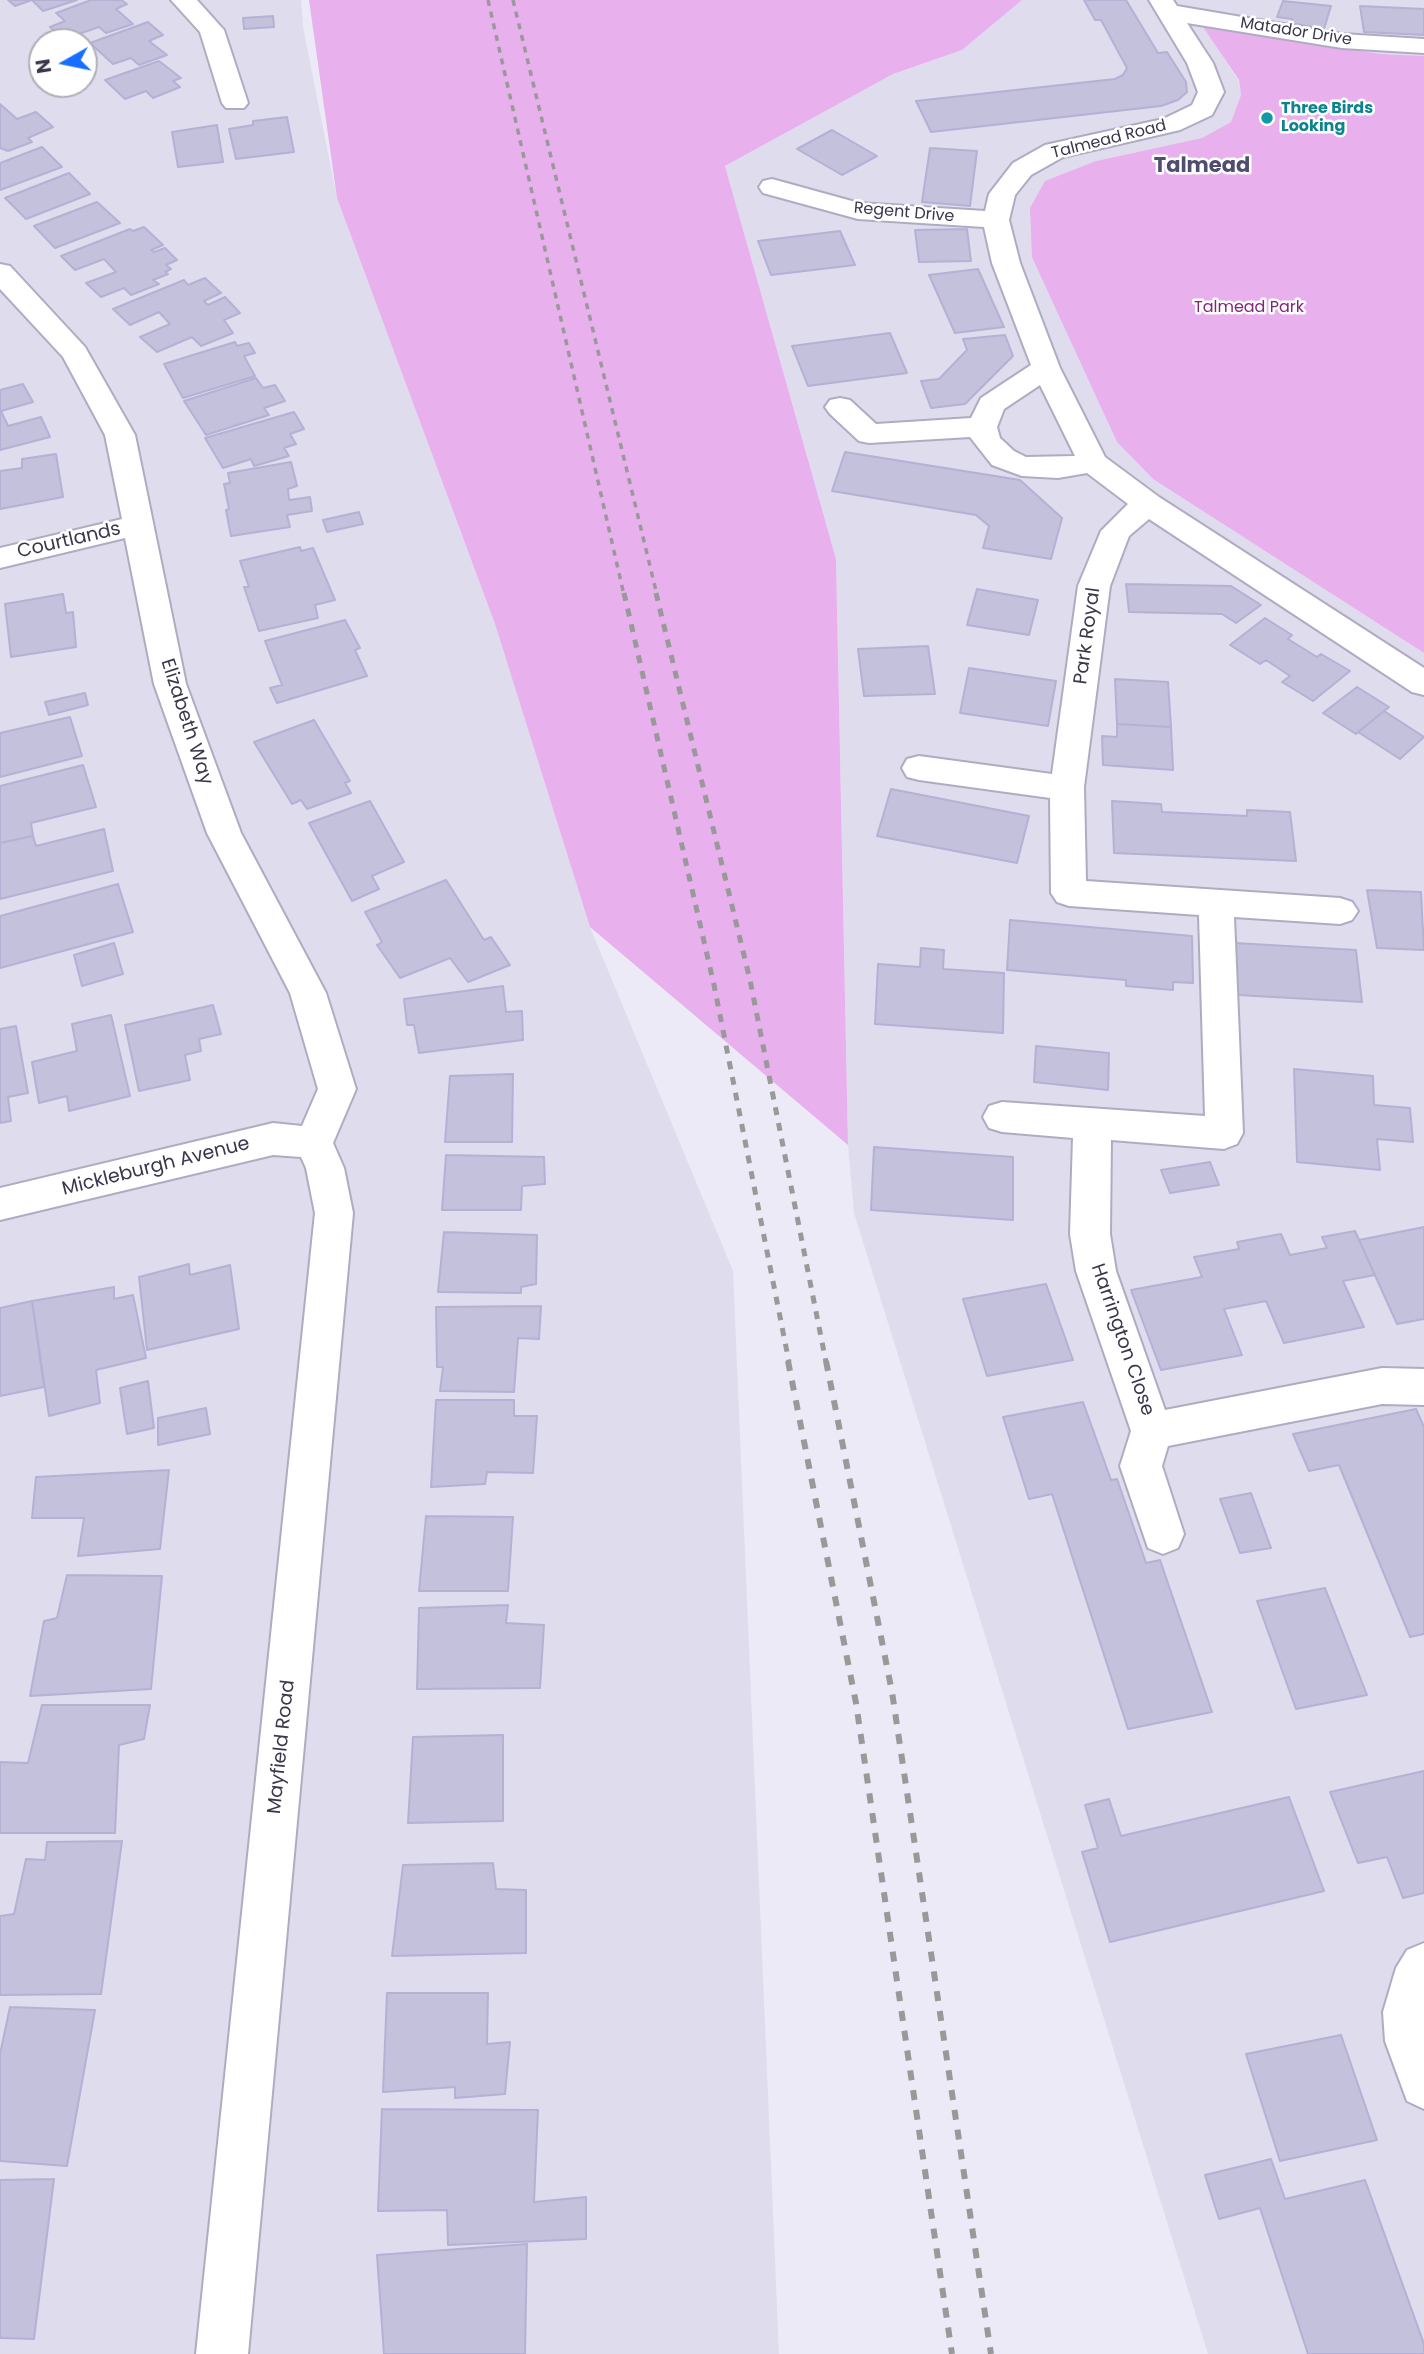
<!DOCTYPE html>
<html>
<head>
<meta charset="utf-8">
<style>
  body { margin:0 }
  #map { position:relative; width:1424px; height:2354px; overflow:hidden; background:#eceaf6; font-family:Poppins,sans-serif }
  canvas { display:block }
  .north { position:absolute; left:28px; top:28px; width:70px; height:70px; box-sizing:border-box; background:#fff; border:2px solid #b0afb7; border-radius:50%; rotate:261deg; font-size:19px; font-weight:700; line-height:28px; text-align:center; color:#39374b }
  .north::after { content:''; display:block; margin:auto; width:24px; height:32px; background:#186fff; clip-path:polygon(50% 0,100% 100%,50% 72%,0 100%) }
</style>
</head>
<body>
<div id="map">
<canvas width="1424" height="2354"></canvas>
<div class="north">N</div>
</div>
<script>
const ctx = document.querySelector('canvas').getContext('2d');
ctx.lineJoin = 'round';
function paint(path, color) {
  ctx.fillStyle = color;
  ctx.fill(path, 'evenodd');
}
function poly(rows) {
  const path = new Path2D();
  for (const r of rows) {
    path.moveTo(r[0], r[1]);
    for (let i = 2; i < r.length; i += 2) path.lineTo(r[i], r[i + 1]);
  }
  return path;
}
function trace(path, color, width, dash) {
  ctx.strokeStyle = color;
  ctx.lineWidth = width;
  ctx.lineCap = dash ? 'butt' : 'round';
  ctx.setLineDash(dash || []);
  ctx.stroke(path);
}
function drawText(font, color, halo, rows, align = 'center') {
  ctx.font = font + ' Poppins,sans-serif';
  ctx.lineWidth = 5;
  ctx.setLineDash([]);
  ctx.textBaseline = 'middle';
  ctx.strokeStyle = halo;
  ctx.fillStyle = color;
  for (const [text, x, y, turn = 0] of rows) {
    ctx.save();
    ctx.translate(x, y);
    ctx.rotate((+turn || 0) * Math.PI / 180);
    ctx.textAlign = isNaN(turn) ? turn : align;
    if (halo) ctx.strokeText(text, 0, 0);
    ctx.fillText(text, 0, 0);
    ctx.restore();
  }
}
paint(poly([
  [0,0,301,0,303,27,337,198,495,624,590,927,733,1271,779,2354,0,2354],
  [42,42,84,42,84,84,42,84],
  [1022,0,1424,0,1424,56,1381,54,1204,27,1238,80,1241,95,1231,122,1202,138,1096,161,1097,397,1117,442,1153,479,1424,653,1424,2354,1208,2354,854,1213,848,1145,836,559,725,166,893,74,962,50]
]), '#dfdcee');
paint(poly([
  [309,0,1022,0,962,50,893,74,725,166,836,559,848,1145,590,927,495,624,337,198],
  [1203,27,1381,54,1424,56,1424,653,1153,479,1117,442,1032,257,1030,208,1045,181,1096,161,1202,138,1231,122,1241,95,1239,80]
]), '#e8b0ed');
const building = poly([
  [8,0,77,0,43,11,32,0,15,6,8,0],
  [91,0,121,0,127,4,116,9,133,24,106,33,99,27,64,39,50,27,65,21,56,13,91,0],
  [1084,0,1126,0,1158,53,1167,52,1186,82,1187,92,1178,100,1161,106,931,132,916,101,1115,79,1123,75,1127,68,1101,20,1095,20,1084,0],
  [1283,1,1331,6,1324,29,1290,23,1292,19,1277,17,1283,1],
  [1360,6,1424,9,1424,35,1364,32,1360,6],
  [273,16,274,27,244,29,243,18,273,16],
  [148,22,163,35,149,41,167,55,139,65,131,58,113,64,90,43,148,22],
  [159,61,181,78,173,81,180,87,153,98,146,91,125,99,105,80,159,61],
  [0,104,17,119,36,112,53,127,28,138,32,142,8,151,0,148,0,104],
  [287,117,294,152,236,159,229,129,253,125,253,121,287,117],
  [217,125,223,162,178,167,172,132,217,125],
  [832,130,877,156,842,175,797,149,832,130],
  [42,147,62,167,0,190,0,163,42,147],
  [930,148,977,151,970,206,922,202,930,148],
  [69,173,90,194,26,219,5,198,69,173],
  [97,202,120,223,55,248,34,226,97,202],
  [144,227,163,245,151,250,154,252,165,248,177,260,166,265,171,269,165,272,168,274,153,280,159,284,131,295,124,288,101,297,86,283,116,272,104,259,75,270,61,256,130,229,133,231,144,227],
  [967,229,971,261,919,262,915,230,967,229],
  [840,231,855,265,771,275,758,241,840,231],
  [978,269,1004,327,955,333,929,275,978,269],
  [205,278,221,293,204,301,208,305,225,297,240,313,224,320,233,333,201,346,192,337,157,352,140,337,170,324,159,312,130,325,113,309,184,280,188,285,205,278],
  [890,333,907,373,808,386,792,346,890,333],
  [1005,335,1013,356,965,404,931,408,921,381,939,379,967,350,963,339,1005,335],
  [235,342,237,346,249,343,255,353,244,356,255,376,183,398,164,364,235,342],
  [256,378,263,388,275,385,285,401,264,408,269,415,206,435,184,401,256,378],
  [23,384,33,402,1,411,8,426,41,417,50,437,0,450,0,390,23,384],
  [294,412,304,429,290,434,296,444,284,448,289,456,254,466,251,459,223,468,205,438,294,412],
  [845,452,1020,480,1062,518,1051,559,983,548,989,526,976,515,832,491,845,452],
  [56,454,63,497,0,509,0,471,22,468,22,459,56,454],
  [291,462,297,486,288,489,289,500,310,497,312,511,287,515,290,527,231,536,226,510,229,509,224,484,230,483,228,473,291,462],
  [359,512,363,524,327,532,323,520,359,512],
  [300,547,301,551,313,548,335,600,315,605,318,618,259,631,244,587,249,587,240,561,300,547],
  [1126,584,1231,586,1261,605,1236,623,1222,614,1129,612,1126,584],
  [977,589,1038,600,1029,635,967,625,977,589],
  [63,594,66,613,73,612,76,647,11,657,5,604,63,594],
  [1265,618,1292,635,1288,639,1317,657,1321,654,1350,671,1313,701,1282,682,1290,676,1266,660,1260,664,1230,645,1265,618],
  [345,620,360,648,355,650,367,676,277,703,270,688,282,685,265,641,345,620],
  [928,646,935,694,864,696,858,649,928,646],
  [969,668,1056,681,1048,726,960,713,969,668],
  [1115,679,1168,682,1171,727,1117,724,1115,679],
  [1357,687,1389,707,1356,734,1323,713,1357,687],
  [85,693,88,705,49,715,45,702,85,693],
  [1384,711,1424,737,1400,759,1358,732,1384,711],
  [70,717,82,756,0,777,0,733,70,717],
  [314,720,350,781,345,783,351,793,307,809,301,800,292,804,254,742,314,720],
  [1117,724,1171,727,1173,770,1103,765,1102,736,1117,737,1117,724],
  [83,765,96,807,31,823,33,836,0,843,0,786,83,765],
  [891,789,1029,816,1017,863,877,836,891,789],
  [370,801,404,862,372,876,379,889,352,901,309,823,370,801],
  [1112,801,1161,804,1162,812,1247,816,1247,810,1290,812,1296,861,1114,853,1112,801],
  [104,829,113,871,0,899,0,843,33,836,36,846,104,829],
  [446,880,484,940,491,937,510,965,468,982,450,958,400,978,377,945,382,942,365,912,446,880],
  [118,884,133,932,0,968,0,916,118,884],
  [1367,890,1421,892,1424,950,1377,948,1367,890],
  [1010,920,1192,936,1193,983,1173,982,1173,990,1126,986,1126,980,1007,970,1010,920],
  [114,943,123,974,82,986,74,955,114,943],
  [1235,943,1356,950,1362,1002,1238,995,1235,943],
  [921,948,944,950,943,969,1004,973,1003,1033,875,1024,878,964,920,967,921,948],
  [503,986,506,1012,522,1011,523,1040,419,1053,414,1025,407,1025,404,999,503,986],
  [213,1005,221,1034,199,1039,201,1051,185,1055,190,1080,139,1091,125,1025,213,1005],
  [111,1015,130,1096,69,1111,67,1096,39,1103,32,1062,77,1051,72,1024,111,1015],
  [16,1026,28,1093,8,1097,11,1121,0,1123,0,1029,16,1026],
  [1036,1046,1109,1053,1108,1090,1034,1082,1036,1046],
  [1294,1069,1373,1076,1374,1105,1410,1108,1413,1142,1377,1139,1380,1170,1297,1162,1294,1069],
  [513,1074,512,1142,445,1142,450,1076,513,1074],
  [874,1147,1013,1157,1013,1220,871,1210,874,1147],
  [446,1155,544,1157,545,1184,522,1186,521,1210,442,1210,446,1155],
  [1210,1162,1219,1185,1170,1193,1161,1170,1210,1162],
  [1424,1227,1424,1319,1397,1324,1359,1240,1424,1227],
  [1355,1231,1375,1275,1343,1281,1364,1327,1284,1343,1266,1301,1224,1309,1242,1355,1161,1370,1131,1290,1202,1277,1194,1257,1239,1249,1237,1242,1281,1234,1290,1255,1327,1248,1322,1237,1355,1231],
  [444,1232,537,1235,536,1284,521,1287,521,1293,438,1292,444,1232],
  [189,1264,190,1275,230,1265,239,1329,147,1350,139,1277,189,1264],
  [1046,1284,1073,1360,987,1376,963,1299,1046,1284],
  [114,1287,114,1299,133,1295,146,1358,96,1370,100,1403,49,1416,32,1301,114,1287],
  [32,1301,44,1387,0,1396,0,1308,32,1301],
  [541,1306,539,1339,518,1338,514,1392,440,1391,443,1367,437,1367,436,1307,541,1306],
  [148,1381,154,1428,127,1434,120,1388,148,1381],
  [436,1400,514,1400,514,1416,537,1416,533,1473,487,1472,485,1484,431,1487,436,1400],
  [1083,1402,1111,1480,1117,1479,1146,1563,1160,1560,1212,1712,1128,1729,1052,1494,1029,1499,1003,1417,1083,1402],
  [206,1408,210,1434,158,1445,158,1418,206,1408],
  [1416,1409,1424,1427,1424,1634,1410,1637,1339,1465,1309,1471,1293,1434,1416,1409],
  [169,1470,160,1549,78,1556,84,1518,32,1518,36,1477,169,1470],
  [1251,1493,1271,1548,1240,1553,1220,1499,1251,1493],
  [426,1516,513,1517,508,1591,419,1591,426,1516],
  [67,1575,162,1576,151,1689,30,1696,44,1621,57,1618,67,1575],
  [1325,1588,1367,1695,1296,1709,1257,1601,1325,1588],
  [508,1605,506,1623,544,1625,540,1688,417,1689,419,1608,508,1605],
  [42,1705,150,1705,144,1739,119,1745,115,1833,0,1833,0,1762,28,1763,42,1705],
  [503,1735,503,1821,408,1823,413,1737,503,1735],
  [1424,1771,1424,1893,1403,1898,1387,1857,1358,1863,1330,1792,1424,1771],
  [1289,1797,1324,1891,1110,1942,1082,1852,1098,1848,1085,1805,1109,1799,1121,1836,1289,1797],
  [122,1841,101,1994,0,1995,0,1916,14,1914,26,1859,45,1860,47,1842,122,1841],
  [493,1863,496,1889,526,1890,526,1953,392,1956,403,1865,493,1863],
  [387,1993,488,1993,487,2044,510,2042,505,2094,455,2098,455,2087,383,2092,387,1993],
  [10,2007,95,2010,67,2166,0,2161,0,2054,10,2007],
  [1341,2035,1377,2140,1280,2161,1246,2054,1341,2035],
  [382,2109,538,2110,534,2202,586,2197,586,2239,448,2245,447,2210,378,2211,382,2109],
  [1271,2159,1285,2199,1365,2180,1424,2344,1424,2354,1308,2354,1260,2208,1219,2219,1205,2175,1271,2159],
  [54,2179,34,2339,0,2338,0,2180,54,2179],
  [527,2244,525,2354,384,2354,377,2255,527,2244]
]);
paint(building, '#c3c1dc');
trace(building, '#b4b1d4', 2);
const minor = poly([
  [171,0,197,0,224,30,248,103,244,108,226,108,222,103,200,32,171,0],
  [1149,0,1173,0,1177,6,1342,34,1424,39,1424,53,1342,48,1187,23,1213,63,1224,92,1212,115,1180,130,1063,157,1031,175,1015,195,1009,220,1020,263,1060,368,1105,457,1159,497,1424,668,1424,695,1412,692,1149,519,1129,536,1110,586,1084,787,1086,881,1340,898,1352,902,1358,911,1352,920,1340,924,1234,917,1243,1133,1237,1144,1224,1149,1111,1140,1110,1234,1116,1271,1165,1410,1382,1368,1424,1369,1424,1405,1382,1404,1168,1446,1162,1466,1184,1534,1178,1548,1163,1554,1148,1548,1120,1466,1131,1431,1076,1271,1070,1234,1073,1138,1002,1132,989,1128,983,1117,989,1106,1002,1102,1205,1116,1199,915,1069,906,1057,902,1051,893,1050,798,919,780,907,777,902,768,907,759,919,756,1052,774,1078,586,1101,531,1128,504,1087,473,1058,478,1022,476,992,465,970,437,869,443,859,441,830,414,825,407,830,400,840,398,850,400,876,424,971,418,981,398,1031,365,992,263,984,227,858,219,763,193,759,187,763,181,772,179,859,203,985,211,989,194,1013,163,1045,145,1163,119,1192,105,1198,92,1187,63,1149,0],
  [1040,385,1075,456,1026,457,1014,451,1000,438,997,427,1004,409,1040,385],
  [0,264,10,266,85,347,135,435,186,684,241,833,326,993,356,1089,333,1143,344,1168,353,1213,248,2354,196,2354,315,1213,306,1168,301,1157,273,1155,0,1220,0,1188,273,1123,302,1126,318,1089,290,993,207,833,154,684,125,538,0,568,0,548,122,519,105,435,63,357,0,289,0,264],
  [1424,1943,1424,2109,1407,2101,1385,2041,1383,2012,1396,1968,1407,1950,1424,1943]
]);
trace(minor, '#afacc2', 4);
paint(minor, '#fff');
trace(poly([
  [488,0,624,595],
  [513,0,657,595]
]), '#999', 3.5, [6, 6]);
trace(poly([
  [624,593,714,985,789,1362],
  [656,593,750,980,826,1362]
]), '#999', 5, [8, 8]);
trace(poly([
  [788,1361,856,1703,952,2354],
  [826,1361,892,1692,991,2354]
]), '#999', 6, [10, 10]);
for (const [x, y, r, color] of [
  [1267,118,7,"#0f9aa8"]
]) {
  const dot = new Path2D();
  dot.arc(x, y, r, 0, 2 * Math.PI);
  ctx.fillStyle = color;
  ctx.fill(dot);
  trace(dot, '#fff', 2.5);
}
drawText('16px', '#39374b', '#fff', [
  ["Matador Drive",1296,32,9],
  ["Talmead Road",1109,140,-14],
  ["Regent Drive",904,213,5]
]);
drawText('bold 16px', '#0d838f', '#fff', [
  ["Three Birds",1281,109],
  ["Looking",1281,127]
], 'left');
drawText('16px', '#82257a', '#fff', [
  ["Talmead Park",1249,308]
]);
drawText('19px', '#39374b', '#fff', [
  ["Courtlands",69,541,-13],
  ["Park Royal",1088,636,-82],
  ["Elizabeth Way",186,722,72],
  ["Mickleburgh Avenue",156,1167,-14],
  ["Harrington Close",1122,1340,71],
  ["Mayfield Road",282,1747,-84]
]);
drawText('bold 21px', '#504e6f', '#fff', [
  ["Talmead",1202,167]
]);
</script>
</body>
</html>
